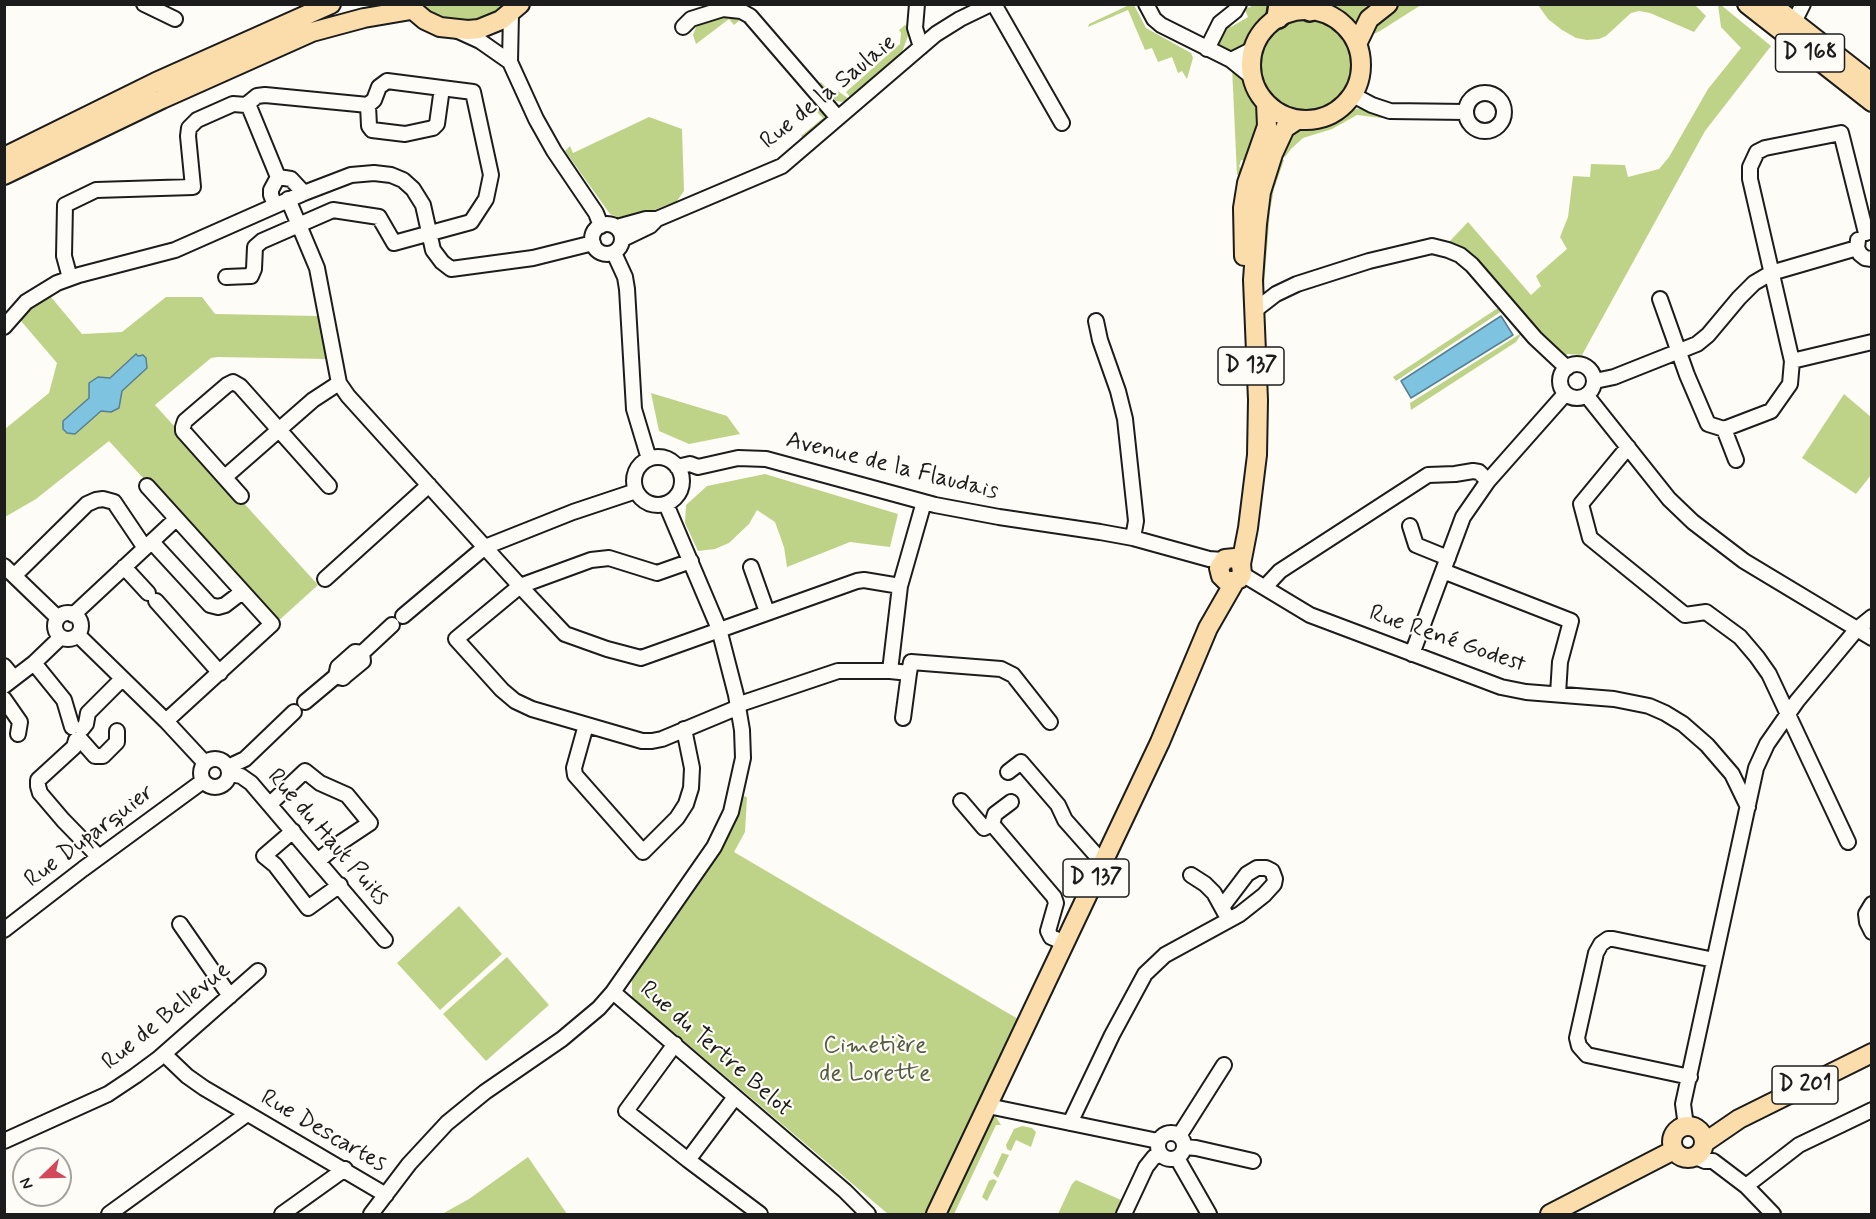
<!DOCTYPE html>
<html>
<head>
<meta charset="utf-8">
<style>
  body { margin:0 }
  #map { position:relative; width:1876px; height:1219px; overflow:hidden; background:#fdfcf7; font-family:Mynerve,sans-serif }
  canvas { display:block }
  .frame { position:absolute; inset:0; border:6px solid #1c1c1c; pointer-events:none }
  .north { position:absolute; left:12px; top:1147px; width:60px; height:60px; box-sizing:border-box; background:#fdfcf7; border:2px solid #a3a29f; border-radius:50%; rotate:247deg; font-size:16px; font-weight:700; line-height:24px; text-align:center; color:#1c1c1c }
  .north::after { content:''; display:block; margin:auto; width:21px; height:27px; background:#d1495b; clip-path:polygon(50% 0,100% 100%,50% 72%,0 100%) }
</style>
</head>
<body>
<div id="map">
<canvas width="1876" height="1219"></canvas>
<div class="frame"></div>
<div class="north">N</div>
</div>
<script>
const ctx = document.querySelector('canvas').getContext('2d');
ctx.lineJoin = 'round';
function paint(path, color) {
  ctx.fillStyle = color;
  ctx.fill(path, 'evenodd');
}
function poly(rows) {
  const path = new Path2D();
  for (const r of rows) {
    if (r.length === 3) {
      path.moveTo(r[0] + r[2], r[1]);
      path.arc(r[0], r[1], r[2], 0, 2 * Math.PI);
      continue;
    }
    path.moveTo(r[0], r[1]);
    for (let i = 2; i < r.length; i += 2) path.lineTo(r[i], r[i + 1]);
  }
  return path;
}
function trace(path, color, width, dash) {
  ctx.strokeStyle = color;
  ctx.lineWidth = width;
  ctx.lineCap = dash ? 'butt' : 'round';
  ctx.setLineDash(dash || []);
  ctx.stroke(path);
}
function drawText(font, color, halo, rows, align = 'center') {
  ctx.font = font + ' Mynerve,sans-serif';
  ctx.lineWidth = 4.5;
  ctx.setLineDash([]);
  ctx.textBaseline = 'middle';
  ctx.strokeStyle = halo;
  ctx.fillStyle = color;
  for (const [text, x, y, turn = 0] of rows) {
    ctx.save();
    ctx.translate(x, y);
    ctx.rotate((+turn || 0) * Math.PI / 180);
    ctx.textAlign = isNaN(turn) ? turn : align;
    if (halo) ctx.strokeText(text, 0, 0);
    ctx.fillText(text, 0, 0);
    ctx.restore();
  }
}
paint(poly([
  [415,5,511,5,490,19,468,24,445,22],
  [1129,5,1134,5,1146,28,1191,53,1193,58,1187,79,1182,71,1178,73,1172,57,1158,62,1152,48,1145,50,1128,10,1088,27,1089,24],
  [1251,5,1274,5,1271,14,1255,30,1248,46,1237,52,1228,52,1221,47,1217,39,1227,22,1231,27,1248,17,1244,8,1251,7],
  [1317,5,1421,5,1380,31,1365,38,1355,21,1325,5],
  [1538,5,1695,5,1706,16,1694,32,1650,13,1639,11,1631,13,1606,36,1599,39,1587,40,1576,38,1562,30,1548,19],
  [1718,5,1721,5,1771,46,1705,131,1582,355,1568,354,1562,357,1475,260,1449,242,1468,222,1531,295,1541,286,1536,276,1567,249,1560,237,1568,217,1573,176,1590,177,1591,164,1625,165,1628,177,1659,169,1669,157,1708,89,1741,48,1721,27],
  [1307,65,49],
  [723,16,740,20,734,25,729,19,696,44,693,35,696,27,702,22],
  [905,25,908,27,908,36,902,52,850,97,846,92,900,44,901,33,899,30],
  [1232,67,1244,75,1251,93,1263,111,1245,161,1241,160,1239,167,1242,168,1240,174,1237,175],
  [821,82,833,95,838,91,849,99,842,102,836,101,820,83],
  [1361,108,1389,116,1391,119,1357,115,1332,129,1303,138,1291,149,1285,157,1283,156,1291,138,1287,135,1300,127,1323,125,1352,110],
  [820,110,824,114,825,119,804,139,801,136,823,118,817,112],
  [649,117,682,129,684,191,677,201,632,219,624,220,610,214,565,151,570,146,573,153],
  [1278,158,1284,160,1274,189,1270,211,1264,286,1260,282,1260,235],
  [50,296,82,334,122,332,166,297,202,297,215,314,318,316,326,359,218,357,211,358,155,405,318,585,276,623,109,441,36,499,5,517,5,429,49,393,57,363,21,321,27,311,44,298],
  [1501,306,1505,309,1396,381,1393,377],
  [1523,332,1516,342,1411,410,1410,403],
  [651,393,727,416,740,434,689,444,659,431],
  [1844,394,1871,417,1871,475,1856,494,1802,458],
  [765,474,898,514,890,547,850,542,787,567,784,547,775,522,757,510,749,524,729,543,715,549,698,551,685,523,686,505,707,486],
  [743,796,747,797,745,832,734,852,1018,1019,928,1214,888,1214,632,997,632,977,687,900,737,815,740,799],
  [459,906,502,954,440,1010,397,963],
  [507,957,549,1005,486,1061,443,1014],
  [996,1117,1001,1125,996,1125,954,1214,945,1214,992,1118],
  [1022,1126,1032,1128,1036,1132,1031,1147,1016,1140,1011,1151,1007,1149,1006,1145,1014,1129],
  [1002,1153,1009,1155,998,1178,993,1173],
  [528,1157,567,1214,442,1214,469,1199],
  [993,1179,997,1181,987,1201,982,1197,989,1181],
  [1076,1180,1121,1200,1122,1203,1116,1214,1058,1214,1072,1184]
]), '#bfd388');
const water = poly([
  [1501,316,1513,335,1411,398,1401,381,1501,316],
  [136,354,138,356,143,355,146,358,147,368,122,391,119,408,111,412,101,411,75,434,67,433,63,429,63,421,89,398,89,383,98,377,110,378,136,354]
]);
paint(water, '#7ec3df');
trace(water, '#578091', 1.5);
const minor = poly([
  [144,4,175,19],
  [917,4,915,28,921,47],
  [994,4,1062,123],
  [1146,4,1154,19,1161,25,1231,60,1252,77],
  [511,13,510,62,536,119,554,151,596,213,601,226],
  [1794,22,1803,4],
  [683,27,691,19,723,9,741,11,750,16,838,118],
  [458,31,480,41,510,62],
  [1207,49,1220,23,1235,11,1239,4],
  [1231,60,1253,49],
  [1485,112,19],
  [1353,95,1372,105,1390,111,1466,112],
  [248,104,278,177],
  [368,105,369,126,372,130,405,134,433,128,437,124,442,88],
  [278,177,291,179,304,193],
  [288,199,317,268,339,383,348,396,520,586,565,634,607,649,641,658,857,581,864,580,900,586],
  [275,205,271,195,271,190,278,177],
  [607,239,15],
  [617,227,646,219,657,219,782,166,936,34,960,19,991,4],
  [623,239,650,226,655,221],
  [1858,240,1857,248,1860,254,1865,258,1872,259],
  [614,253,625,277,627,289,634,409,649,459],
  [70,278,64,256,65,205,96,190,193,187,188,136,189,128,197,120,233,104,246,105,257,96,265,95,368,105,374,100,379,87,387,81,473,92,491,175,486,199,471,222,394,243,379,217,333,210,262,241,255,247,254,269,251,276,226,277],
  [1660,299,1687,375,1708,424,1724,429,1736,460],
  [1254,311,1276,294,1297,284,1369,261,1432,246,1448,250,1460,255,1472,265,1535,338,1567,368],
  [1096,321,1100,340,1118,391,1125,419,1136,521,1133,538],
  [4,327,26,302,57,283,79,275,175,250,304,193,351,175,374,173,391,175,403,180,413,189,423,205,433,250,442,262,451,269,533,258,593,243],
  [1792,361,1872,342],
  [1577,381,17],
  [1595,381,1614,377,1697,344,1708,335,1739,298,1754,283,1771,273,1857,248],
  [1587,396,1669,499,1693,522,1744,561,1872,638],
  [1724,429,1771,411,1790,384,1792,361,1750,179,1750,167,1757,152,1765,148,1841,133,1866,233],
  [1628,447,1581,504,1590,538,1685,615,1706,612,1740,637,1757,657,1769,674,1848,842],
  [658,481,24],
  [677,467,690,464,698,467,738,458,766,459,935,505,999,517,1100,532,1133,538,1209,559,1223,560],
  [225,477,313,400,339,383],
  [147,486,272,624,166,721],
  [241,496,183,431,183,427,185,421,227,385,233,382,240,386,329,486],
  [1410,526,1416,545,1448,558],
  [152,542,210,605,218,607,225,605,242,592],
  [691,561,657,573,609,558,591,560,520,586,456,639,502,690,515,701,532,709,642,741,652,741,662,739,734,709,743,703,838,671,890,671],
  [4,566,58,618],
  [124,567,148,593],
  [751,567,767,612],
  [1443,571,1571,621,1560,662,1558,694],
  [1242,574,1310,615,1501,687,1526,692,1614,699,1649,706,1665,713,1683,724,1707,745,1732,774,1748,807],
  [15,575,87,504,96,500,103,499,114,502,145,548],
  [325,579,429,485],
  [1265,587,1280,571,1428,475,1455,474,1473,471,1479,472,1488,481],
  [156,601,220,673],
  [68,626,13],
  [73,615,176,519],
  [403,616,485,547,573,512,636,491],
  [78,635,166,721,205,763],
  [1412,654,1463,517,1488,481,1565,394],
  [34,663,64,700,72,727],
  [4,666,14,678],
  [909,673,911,662,1001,669,1013,675,1050,722],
  [336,676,343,678,346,675,363,661,362,653],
  [4,686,34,663,61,637],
  [4,699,20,722,18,734],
  [305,702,336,676,338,667,355,652,362,653,392,625],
  [903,718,909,673,890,671,900,586,924,502],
  [586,725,574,768,575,775,643,852,677,818,686,804,691,788,692,768,684,729],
  [82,729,86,724,88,713,122,679],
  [80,739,95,756,103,756,117,742,117,731],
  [76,740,74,747,38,780,38,786,40,793,63,820,99,857],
  [215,773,14],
  [228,767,245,759,294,712],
  [1008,772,1021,762,1058,805,1065,820,1096,855,1105,859],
  [230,774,241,776,251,783,385,940],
  [961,801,984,828,992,824,1054,897,1056,903,1048,931,1051,937,1065,943],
  [270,804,305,771,320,783,347,795,370,823,337,845,319,860],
  [992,824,995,814,1011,802],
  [293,831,264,856,275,865,308,908,340,885],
  [1191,875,1205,884,1214,893,1225,913],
  [1872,904,1866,914,1867,922,1872,932],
  [180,924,230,996],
  [4,930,83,869,203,781],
  [613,992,845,1191,868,1214],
  [675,1044,626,1111,688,1160,735,1097],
  [164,1054,187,1076,204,1088,386,1195],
  [1690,1077,1587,1055,1579,1046,1577,1038,1596,953,1601,944,1608,939,1613,939,1714,960],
  [988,1106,1158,1141],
  [1070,1123,1112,1035,1145,974,1165,955,1240,914,1264,895,1274,884,1275,879,1272,871,1266,868,1257,868,1247,874,1222,907],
  [1686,1126,1683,1104,1756,768,1767,744,1797,701,1857,629,1872,617],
  [1171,1146,13],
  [1179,1136,1224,1065],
  [4,1141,108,1094,135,1076,158,1059,258,971],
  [1184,1147,1196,1148,1253,1161],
  [1696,1157,1705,1161,1713,1161,1746,1186,1773,1214],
  [1177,1158,1209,1214],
  [688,1160,760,1214],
  [1746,1186,1799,1145,1872,1110],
  [109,1214,247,1114],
  [282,1214,345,1169],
  [371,1214,409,1164,447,1123,485,1092,562,1039,599,1008,613,992,714,847,731,812,743,758,742,730,736,695,719,629,666,504],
  [1124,1214,1146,1167,1154,1157,1161,1155]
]);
const major = poly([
  [406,4,425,20,440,27,468,30,479,29,501,20,520,4],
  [1747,4,1872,102],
  [1771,4,1872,83],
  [1306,65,55],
  [1357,44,1369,19,1388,4],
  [4,157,156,82,331,4],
  [4,175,162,99,312,32,364,18,411,10],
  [1244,256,1243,208,1247,183,1267,126,1266,103],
  [1241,564,1235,558,1225,559,1219,568,1221,576,1226,581,1233,581,1239,579,1242,574,1241,564,1248,528,1257,455,1258,400,1253,280,1257,224,1261,192,1273,154,1285,128,1297,120],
  [1688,1142,16],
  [1704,1143,1739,1119,1872,1053],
  [936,1214,1160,742,1208,628,1235,581],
  [1550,1214,1674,1150]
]);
const highway = poly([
  [1305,4,1310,10],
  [1278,17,1280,4]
]);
trace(minor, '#1c1c1c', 18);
trace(major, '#1c1c1c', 22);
trace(highway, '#1c1c1c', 26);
trace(minor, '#fdfcf7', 14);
trace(major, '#faddab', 18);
trace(highway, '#faddab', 21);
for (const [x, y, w] of [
  [1810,53,69],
  [1251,366,66],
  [1096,878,66],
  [1805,1085,66]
]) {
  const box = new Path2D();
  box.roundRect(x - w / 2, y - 19, w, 38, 4.5);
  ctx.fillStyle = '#fdfcf7';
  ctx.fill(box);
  trace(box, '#1c1c1c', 1.5);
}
drawText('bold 22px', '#1c1c1c', null, [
  ["D 168",1810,53],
  ["D 137",1251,366],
  ["D 137",1096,878],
  ["D 201",1805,1085]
]);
drawText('24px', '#1c1c1c', '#fdfcf7', [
  ["Rue de la Saulaie",829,93,-39],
  ["Avenue de la Flaudais",892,467,14],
  ["Rue René Godest",1447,640,19],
  ["Rue Duparquier",90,837,-37],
  ["Rue du Haut Puits",327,838,49],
  ["Rue de Bellevue",167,1017,-39],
  ["Rue du Tertre Belot",715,1050,41],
  ["Rue Descartes",323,1132,30]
]);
drawText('24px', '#555c42', '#fdfcf7', [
  ["Cimetière",875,1047],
  ["de Lorette",875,1075]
]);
</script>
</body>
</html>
